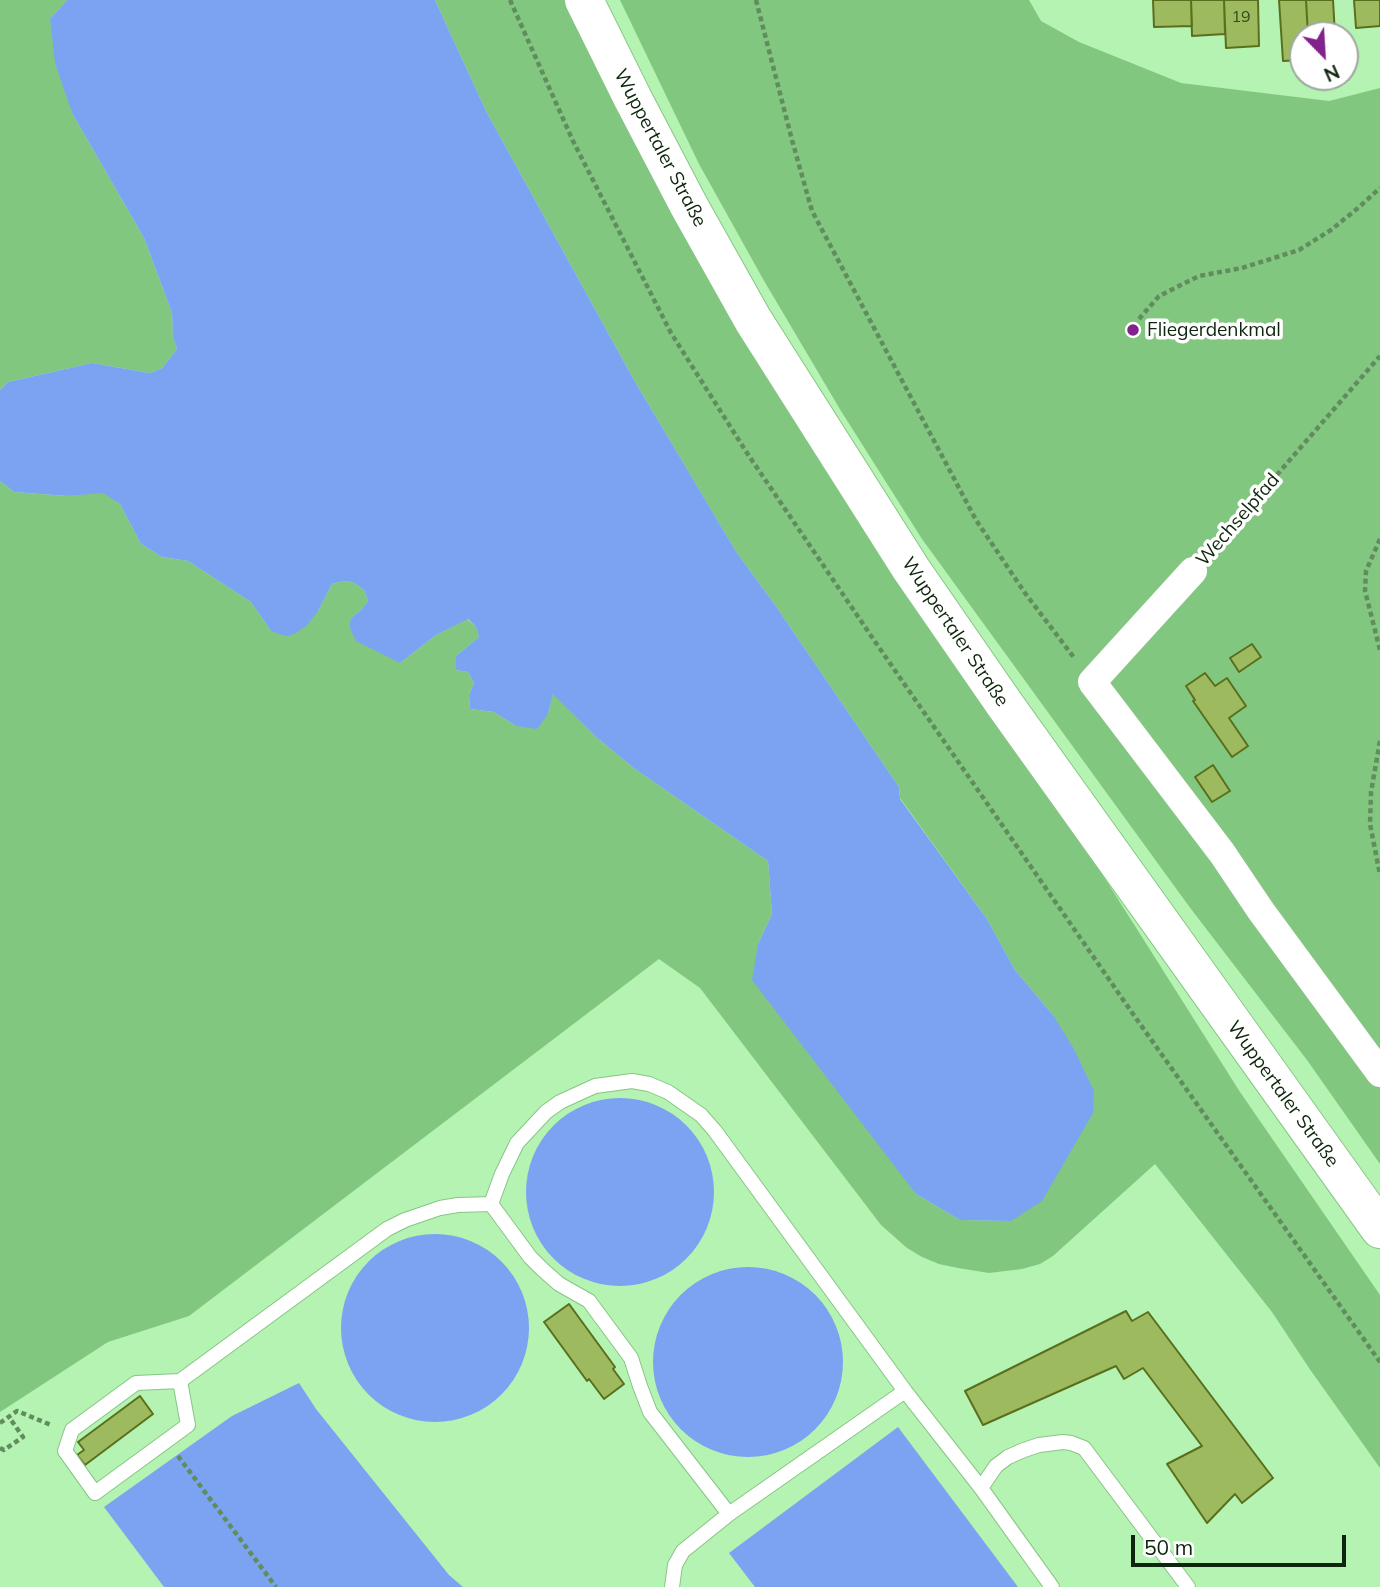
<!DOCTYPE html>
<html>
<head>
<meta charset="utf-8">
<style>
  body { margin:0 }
  #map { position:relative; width:1380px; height:1587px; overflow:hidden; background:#b4f3b1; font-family:Mulish,sans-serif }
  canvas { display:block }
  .north { position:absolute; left:1289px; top:21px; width:70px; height:70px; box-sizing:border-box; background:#fff; border:2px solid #9fa89e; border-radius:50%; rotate:156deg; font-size:19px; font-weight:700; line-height:28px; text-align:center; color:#0e260d }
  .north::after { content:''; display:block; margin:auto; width:24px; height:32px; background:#82228d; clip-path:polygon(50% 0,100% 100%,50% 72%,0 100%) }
  .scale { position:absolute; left:1131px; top:1535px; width:215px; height:32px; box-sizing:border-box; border:4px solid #0e260d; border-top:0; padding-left:9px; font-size:21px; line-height:24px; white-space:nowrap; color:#0e260d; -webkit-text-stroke:5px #fff; paint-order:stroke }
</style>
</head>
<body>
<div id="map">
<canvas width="1380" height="1587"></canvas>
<div class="north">N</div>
<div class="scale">50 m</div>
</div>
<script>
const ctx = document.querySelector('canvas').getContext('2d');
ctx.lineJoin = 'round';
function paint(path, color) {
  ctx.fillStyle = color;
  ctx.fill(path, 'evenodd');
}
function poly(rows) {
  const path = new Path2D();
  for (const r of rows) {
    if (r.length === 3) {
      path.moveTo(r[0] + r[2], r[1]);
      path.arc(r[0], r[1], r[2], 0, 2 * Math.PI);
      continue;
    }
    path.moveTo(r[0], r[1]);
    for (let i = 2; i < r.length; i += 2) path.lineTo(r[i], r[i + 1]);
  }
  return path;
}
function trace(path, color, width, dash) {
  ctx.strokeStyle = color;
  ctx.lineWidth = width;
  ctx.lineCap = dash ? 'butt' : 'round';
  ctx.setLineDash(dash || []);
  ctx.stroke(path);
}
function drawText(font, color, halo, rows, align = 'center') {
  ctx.font = font + ' Mulish,sans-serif';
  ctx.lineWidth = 7;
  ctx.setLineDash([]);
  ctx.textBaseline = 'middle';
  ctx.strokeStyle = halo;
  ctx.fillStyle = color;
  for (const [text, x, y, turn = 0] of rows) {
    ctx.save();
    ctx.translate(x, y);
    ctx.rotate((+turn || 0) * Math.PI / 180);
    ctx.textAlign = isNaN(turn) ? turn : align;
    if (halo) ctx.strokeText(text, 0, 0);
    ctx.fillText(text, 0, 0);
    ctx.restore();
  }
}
paint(poly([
  [0,0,67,0,50,19,72,113,144,238,172,313,173,337,177,349,162,368,150,373,92,363,8,382,0,390],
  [435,0,579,0,997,708,1240,1092,1380,1295,1380,1468,1309,1368,1272,1312,1155,1164,1053,1256,1040,1264,1022,1269,989,1273,958,1268,939,1264,922,1257,907,1248,881,1225,700,988,659,959,189,1316,108,1342,0,1412,0,481,14,492,67,496,103,492,120,504,141,544,162,557,188,561,251,602,271,631,318,611,332,584,339,582,349,581,356,584,364,590,368,601,360,611,352,617,400,663,436,635,467,619,476,627,479,637,456,656,456,670,468,672,474,683,469,695,470,709,494,712,516,726,548,714,553,693,596,737,635,769,768,861,772,914,758,944,916,1194,960,1220,1011,1221,1053,1015,1015,970,987,919,900,798,899,787,773,602,737,553,634,380,486,111],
  [620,0,1029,0,1041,21,1079,42,1181,83,1329,101,1380,88,1380,1164,1307,1060,1191,909,922,539,841,411,763,279,699,164]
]), '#82c77f');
paint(poly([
  [67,0,435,0,486,111,634,380,737,553,773,602,899,787,900,799,987,919,1015,970,1053,1015,1074,1049,1094,1091,1093,1113,1042,1201,1011,1221,960,1220,916,1194,752,980,758,944,772,914,768,861,635,769,596,737,553,694,548,714,537,729,516,726,494,712,470,709,469,695,474,683,468,672,456,670,456,656,479,637,476,627,468,619,436,635,400,663,356,641,350,628,350,622,352,617,360,611,368,601,364,590,356,584,349,581,339,582,332,584,318,611,307,625,296,633,288,636,279,634,271,631,251,602,188,561,162,557,141,544,120,504,103,493,67,496,14,492,0,481,0,390,8,382,92,363,150,373,162,368,177,349,173,337,172,313,144,238,72,113,55,63,50,19],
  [620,1192,94],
  [435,1328,94],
  [748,1362,95],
  [299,1383,316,1409,449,1575,463,1587,164,1587,104,1507,232,1416],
  [898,1427,1018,1587,755,1587,729,1553]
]), '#7ca3f1');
const building = poly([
  [1153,0,1191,0,1192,26,1154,27,1153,0],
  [1191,0,1224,0,1225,34,1192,36,1191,0],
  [1224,0,1258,0,1259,46,1226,48,1224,0],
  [1279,0,1306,0,1308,35,1303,35,1303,60,1283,61,1279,0],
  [1306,0,1333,0,1335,35,1308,35,1306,0],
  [1354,0,1380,0,1380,26,1356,28,1354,0],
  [1252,644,1261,657,1239,672,1230,658,1252,644],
  [1205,673,1215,686,1227,678,1246,706,1229,718,1248,746,1232,757,1193,701,1195,700,1186,686,1205,673],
  [1213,765,1230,791,1212,802,1195,777,1213,765],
  [569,1304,615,1367,613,1369,624,1384,604,1399,589,1379,587,1381,544,1322,569,1304],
  [1126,1311,1132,1321,1148,1312,1273,1478,1242,1503,1235,1494,1207,1523,1167,1464,1202,1446,1143,1368,1124,1379,1116,1366,983,1425,965,1391,1126,1311],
  [140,1396,153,1414,85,1465,77,1455,84,1450,78,1442,140,1396]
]);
paint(building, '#9eba5f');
trace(building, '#596f1d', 2);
const lane = poly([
  [491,1204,530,1257,542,1269,559,1284,589,1301,631,1358,640,1386,650,1412,729,1514],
  [180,1381,188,1425,95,1493,65,1451,72,1430,136,1383,180,1381,387,1229,405,1220,440,1208,458,1205,491,1204,502,1174,517,1143,546,1112,560,1102,595,1086,632,1081,649,1084,668,1092,701,1115,715,1131,905,1391],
  [981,1488,1052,1587],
  [672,1587,675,1565,683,1551,729,1514,905,1391,981,1488,996,1466,1008,1457,1024,1450,1039,1445,1063,1442,1071,1443,1084,1448,1188,1587]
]);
const street = poly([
  [1193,571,1092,682,1222,853,1261,911,1380,1073]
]);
const secondary = poly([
  [584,0,633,99,689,206,753,320,911,569,1005,705,1380,1229]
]);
trace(lane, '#88c586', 16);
trace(street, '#88c586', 30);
trace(secondary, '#88c586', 40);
trace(poly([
  [510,0,573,141,671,333,747,453,878,646,1133,1014,1380,1362],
  [756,0,792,140,812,211,976,520,1025,593,1075,659],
  [1139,319,1159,296,1199,276,1242,268,1299,250,1331,230,1358,208,1380,188],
  [1380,539,1366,571,1365,591,1380,650],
  [1210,552,1380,356],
  [1380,741,1371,792,1370,824,1380,875],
  [0,1423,17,1411,51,1425],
  [0,1448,4,1450,23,1437,9,1417],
  [178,1456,276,1587]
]), '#608c5e', 4.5, [5, 3.5]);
trace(lane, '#fff', 14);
trace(street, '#fff', 28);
trace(secondary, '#fff', 38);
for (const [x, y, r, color] of [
  [1133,330,7,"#82228d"]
]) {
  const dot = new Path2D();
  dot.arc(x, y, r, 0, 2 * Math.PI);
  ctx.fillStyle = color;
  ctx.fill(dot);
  trace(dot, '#fff', 2.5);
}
drawText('16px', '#324b22', null, [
  ["19",1241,17]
]);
drawText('19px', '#0e260d', '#fff', [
  ["Wuppertaler Straße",660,148,62],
  ["Wechselpfad",1238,520,-49],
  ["Wuppertaler Straße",955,632,56],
  ["Wuppertaler Straße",1283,1094,54]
]);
drawText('19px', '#0e260d', '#fff', [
  ["Fliegerdenkmal",1147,330]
], 'left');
</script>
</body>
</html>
